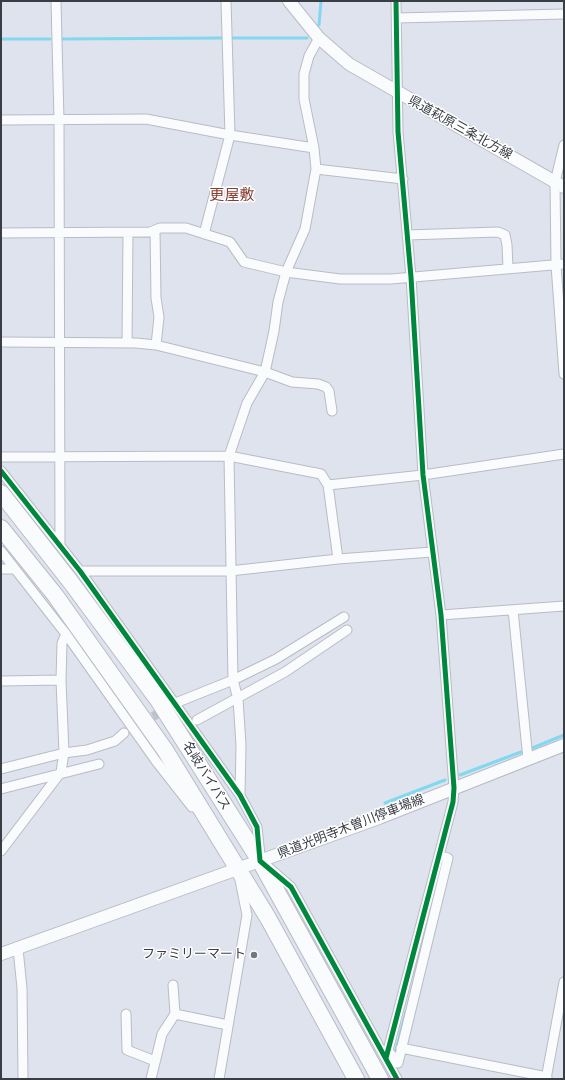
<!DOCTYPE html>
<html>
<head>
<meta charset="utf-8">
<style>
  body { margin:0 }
  #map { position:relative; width:565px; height:1080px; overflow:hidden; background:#dee3ee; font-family:"Archivo Narrow",sans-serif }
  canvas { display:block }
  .frame { position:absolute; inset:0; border:2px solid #393d44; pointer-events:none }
</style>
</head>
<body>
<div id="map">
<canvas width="565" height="1080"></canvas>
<div class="frame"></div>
</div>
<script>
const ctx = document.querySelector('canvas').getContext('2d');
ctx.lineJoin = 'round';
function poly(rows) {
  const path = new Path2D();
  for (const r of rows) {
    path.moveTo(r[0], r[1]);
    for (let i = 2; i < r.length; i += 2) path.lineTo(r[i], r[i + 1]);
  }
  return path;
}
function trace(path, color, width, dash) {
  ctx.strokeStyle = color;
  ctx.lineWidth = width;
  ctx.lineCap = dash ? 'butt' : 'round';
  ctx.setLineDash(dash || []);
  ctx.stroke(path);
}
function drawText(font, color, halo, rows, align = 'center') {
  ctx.font = font + ' "Archivo Narrow","Noto Sans JP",sans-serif';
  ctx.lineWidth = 3;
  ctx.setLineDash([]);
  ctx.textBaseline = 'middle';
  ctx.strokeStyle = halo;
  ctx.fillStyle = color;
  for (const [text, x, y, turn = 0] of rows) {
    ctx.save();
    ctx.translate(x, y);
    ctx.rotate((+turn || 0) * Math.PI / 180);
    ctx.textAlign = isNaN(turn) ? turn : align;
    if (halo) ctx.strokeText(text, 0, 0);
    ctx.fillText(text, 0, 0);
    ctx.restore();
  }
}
trace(poly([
  [319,25,321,1],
  [230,38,307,38],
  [1,39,50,39],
  [59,39,223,38],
  [530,749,564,735],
  [460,775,521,752],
  [385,803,445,780],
  [395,1054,406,1012]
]), '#82d8ef', 3);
trace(poly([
  [141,723,168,708]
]), '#bdc2cc', 9, [9, 4.5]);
const street = poly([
  [56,1,59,120,60,545],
  [397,18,564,14],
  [319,38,309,56,304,74,304,99,314,148,316,169,403,179],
  [1,120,146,119,230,135,314,148],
  [564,145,555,182,556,265,564,374],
  [155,230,156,298,159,317,156,345],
  [1,233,150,232,160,228,186,228,230,242,244,262,286,272,340,279,391,279,564,264],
  [204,234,230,135,226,1],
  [407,235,498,232,505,235,507,245,508,268],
  [1,342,136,343,156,345,265,372,292,382,318,384,326,387,329,391,332,411],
  [127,343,128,233],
  [1,457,229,456,321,474,328,485,338,559],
  [1,471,80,571,240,795,257,827,260,855],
  [328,485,423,475,564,454],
  [1,551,66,634,156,761,192,807],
  [1,569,15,569],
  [80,571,230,571,338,559,432,552],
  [513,610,528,759],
  [441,615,564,606],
  [1,681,61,680],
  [178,702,233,680,276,659,344,617],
  [197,720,285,672,347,630],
  [1,769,64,753,87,750,115,741,124,733],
  [1,789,99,764],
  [240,795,241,745,238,699,233,680,229,456,247,403,265,372,274,331,278,302,286,272,305,229,316,169],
  [1,851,61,772,64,753,61,680,62,643,66,634],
  [268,867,291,887,397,1079],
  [18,949,22,988,23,1079],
  [173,985,175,1014],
  [126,1014,127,1050,155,1061],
  [401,1048,547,1077],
  [388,1051,398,1063,448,858,439,856],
  [386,1058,453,802,454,788,441,615,423,475,411,277,398,132,396,1],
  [151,1079,162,1034,175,1014,228,1025],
  [219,1079,247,915,240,880],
  [546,1079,564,982]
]);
const secondary = poly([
  [289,1,319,38,349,64,564,187],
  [1,954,379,818,564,745]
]);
const highway = poly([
  [1,493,70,581,158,700,260,861,380,1079],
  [1,528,55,595,165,750,268,918,356,1079]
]);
trace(street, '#b8bcc5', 11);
trace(secondary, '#b8bcc5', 14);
trace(highway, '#b8bcc5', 18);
trace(street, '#fafbfc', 9);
trace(secondary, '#fafbfc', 12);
trace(highway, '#fafbfc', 16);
trace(poly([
  [1,471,80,571,240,795,257,827,260,861,291,887,397,1079],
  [386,1058,453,802,454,788,441,615,423,475,411,277,398,132,396,1]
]), '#00873e', 5);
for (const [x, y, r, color] of [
  [254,955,4,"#737780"]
]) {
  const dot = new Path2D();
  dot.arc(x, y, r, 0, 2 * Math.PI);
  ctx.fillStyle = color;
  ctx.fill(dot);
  trace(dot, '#fff', 1.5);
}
drawText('13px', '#393d44', '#fff', [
  ["県道萩原三条北方線",460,128,29],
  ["名岐バイパス",206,776,58],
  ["県道光明寺木曽川停車場線",351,827,-21]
]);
drawText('13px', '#393d44', '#fff', [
  ["ファミリーマート",246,955]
], 'right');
drawText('15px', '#853e32', '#fff', [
  ["更屋敷",232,196]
]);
</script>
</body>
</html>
